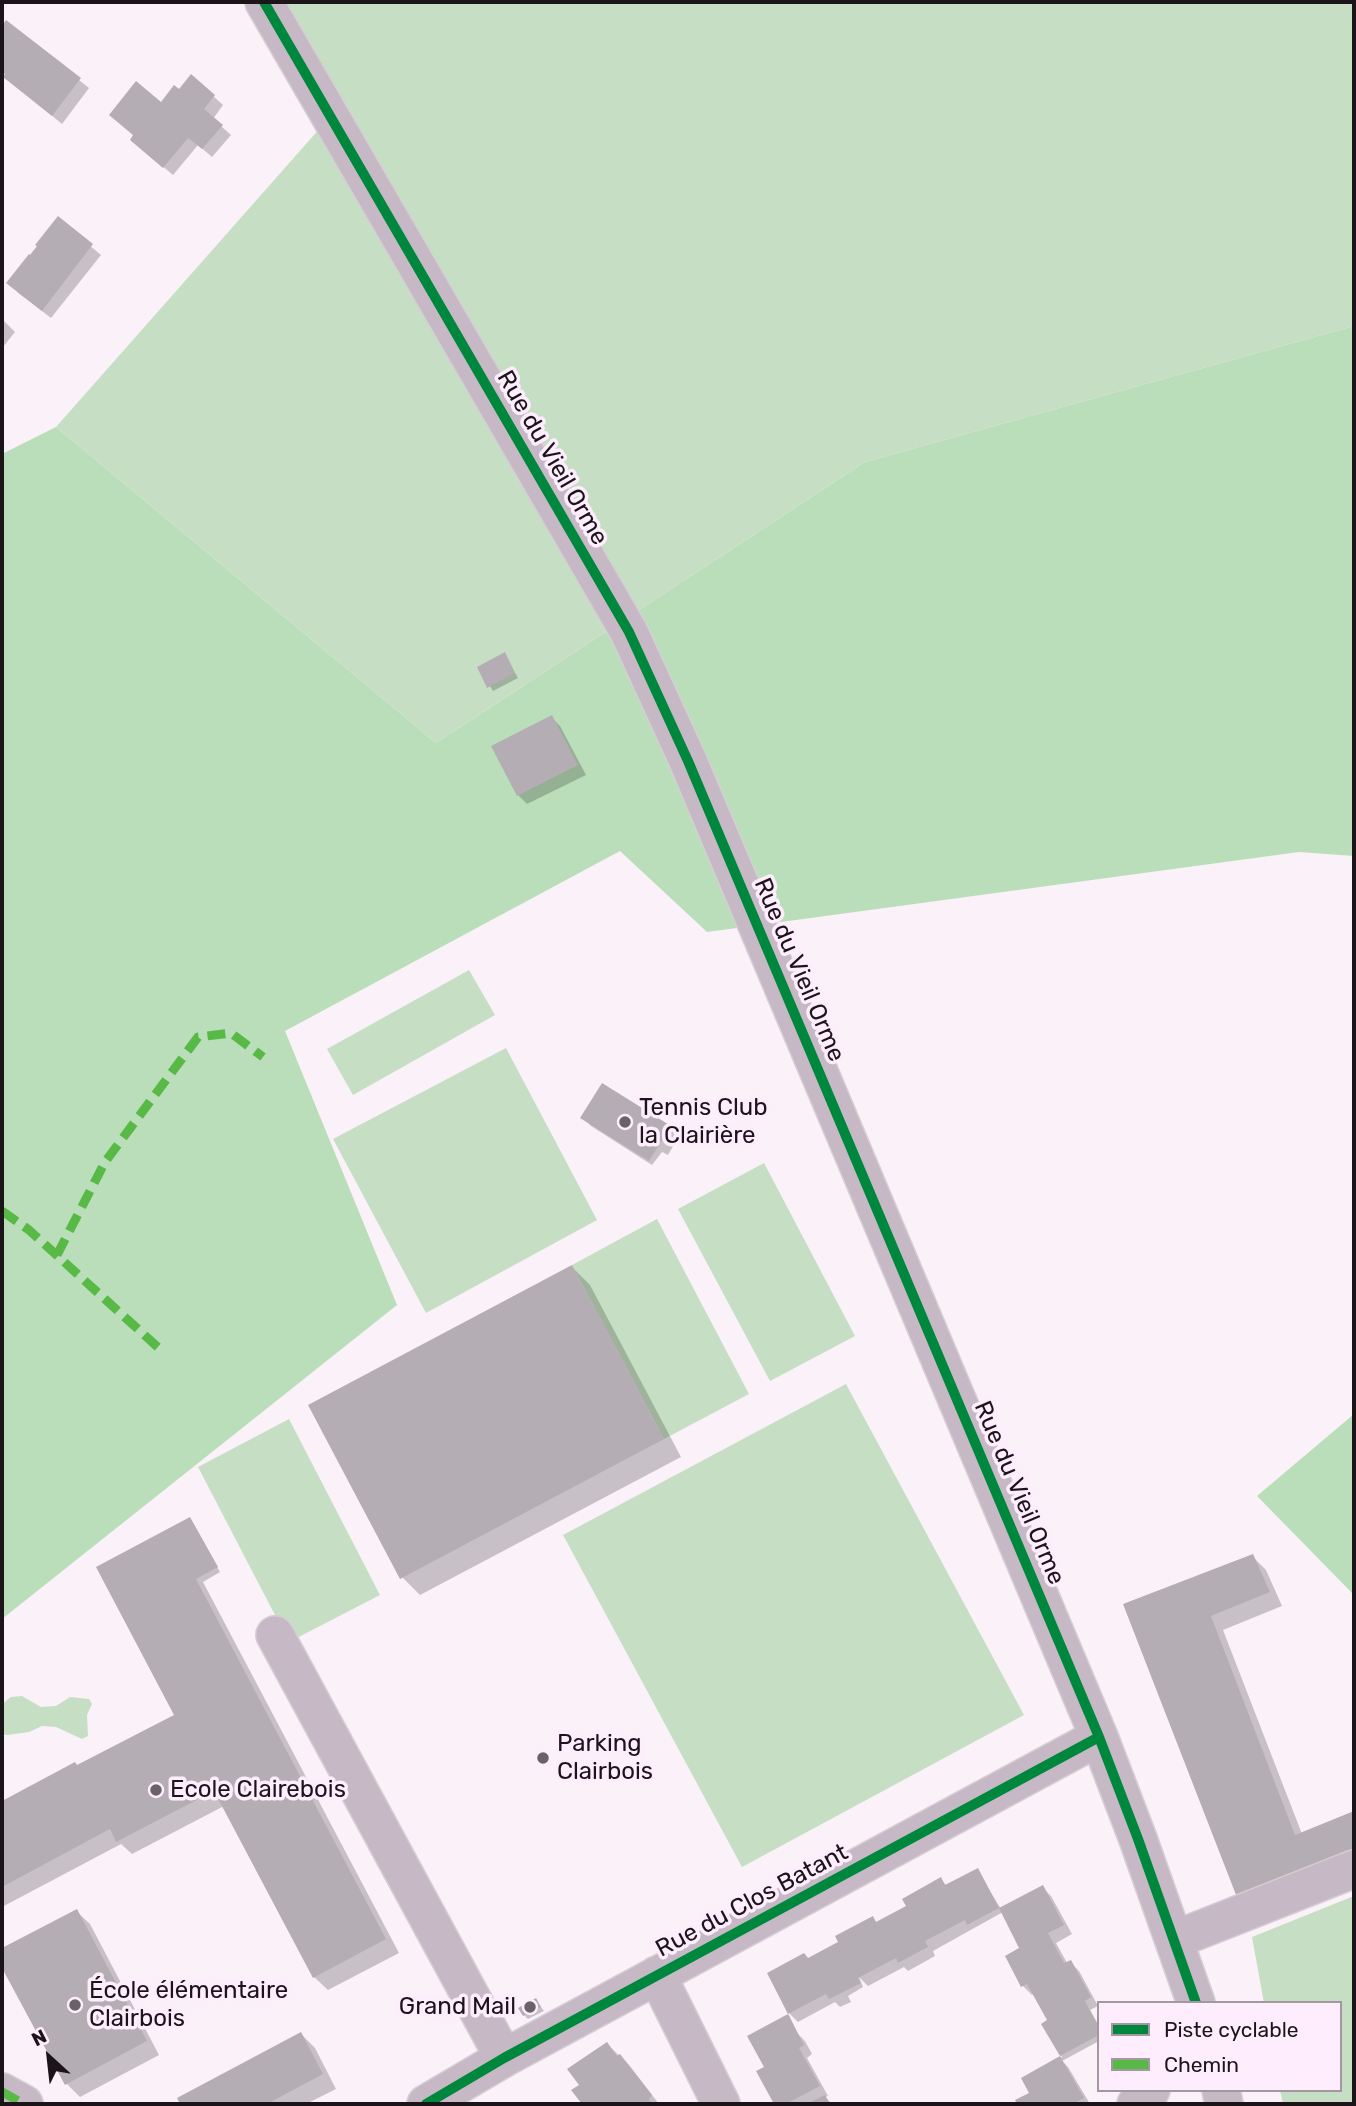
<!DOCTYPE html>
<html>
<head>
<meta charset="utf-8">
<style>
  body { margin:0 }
  #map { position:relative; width:1356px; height:2106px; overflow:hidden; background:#faf1f9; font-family:Rubik,sans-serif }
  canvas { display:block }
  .frame { position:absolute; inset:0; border:4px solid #1b151a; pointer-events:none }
  .legend { position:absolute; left:1097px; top:2001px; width:245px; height:91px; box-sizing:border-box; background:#feedfc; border:2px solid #a397a2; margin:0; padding:9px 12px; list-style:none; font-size:21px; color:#1b151a }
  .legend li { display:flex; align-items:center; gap:14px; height:35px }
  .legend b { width:35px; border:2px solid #a397a2 }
  .north { position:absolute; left:14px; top:2022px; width:70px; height:70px; -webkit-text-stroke:5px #feedfc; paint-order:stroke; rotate:333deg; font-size:19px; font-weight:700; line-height:28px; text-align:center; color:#1b151a }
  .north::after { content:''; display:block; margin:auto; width:24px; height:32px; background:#1b151a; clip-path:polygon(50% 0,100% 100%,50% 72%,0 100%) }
</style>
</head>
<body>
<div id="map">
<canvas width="1356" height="2106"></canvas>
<div class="frame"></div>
<ul class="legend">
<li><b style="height:9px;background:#00873e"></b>Piste cyclable</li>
<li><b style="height:9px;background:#58b947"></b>Chemin</li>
</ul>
<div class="north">N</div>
</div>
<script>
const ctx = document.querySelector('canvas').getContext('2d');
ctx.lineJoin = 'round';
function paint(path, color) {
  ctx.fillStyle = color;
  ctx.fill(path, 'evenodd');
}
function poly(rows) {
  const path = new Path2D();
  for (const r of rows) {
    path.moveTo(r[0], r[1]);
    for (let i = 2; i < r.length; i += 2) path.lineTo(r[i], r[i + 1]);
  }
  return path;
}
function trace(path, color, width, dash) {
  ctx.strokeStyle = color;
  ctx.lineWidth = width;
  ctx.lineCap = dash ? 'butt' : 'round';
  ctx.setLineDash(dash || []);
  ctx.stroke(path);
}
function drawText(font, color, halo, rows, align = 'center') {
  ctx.font = font + ' Rubik,sans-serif';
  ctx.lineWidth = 7;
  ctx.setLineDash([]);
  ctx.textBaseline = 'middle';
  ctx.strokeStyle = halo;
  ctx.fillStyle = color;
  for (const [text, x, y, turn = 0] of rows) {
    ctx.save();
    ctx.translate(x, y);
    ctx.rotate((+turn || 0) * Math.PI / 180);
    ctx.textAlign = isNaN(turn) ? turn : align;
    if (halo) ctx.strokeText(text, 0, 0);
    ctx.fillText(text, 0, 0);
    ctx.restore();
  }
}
paint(poly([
  [272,2,1354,2,1354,326,865,462,436,743,56,427,336,110],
  [469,970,495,1015,353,1095,327,1049],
  [506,1048,597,1220,426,1313,333,1139],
  [764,1163,855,1336,770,1381,678,1209],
  [657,1219,749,1394,664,1439,572,1265],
  [846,1384,1024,1715,742,1867,563,1535],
  [289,1419,380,1595,289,1642,198,1467],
  [22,1696,41,1707,56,1706,70,1697,89,1699,92,1704,87,1715,88,1736,82,1739,56,1727,42,1726,29,1732,7,1735,2,1734,2,1704,11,1697],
  [1354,1896,1354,2104,1283,2104,1280,2090,1340,2090,1340,2003,1264,2003,1252,1937]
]), '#c6dfc4');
paint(poly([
  [1354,326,1354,856,1299,852,707,932,620,851,285,1031,397,1305,2,1619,2,454,56,427,436,743,865,462],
  [1354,1414,1354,1595,1257,1496]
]), '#bbdeba');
paint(poly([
  [7,22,89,88,62,124,5,77,6,75,2,71,2,29],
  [191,76,223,105,213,119,231,135,212,157,198,145,173,175,154,159,161,104,179,91],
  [58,219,101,255,51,318,17,292],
  [2,319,15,332,3,347,2,346],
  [504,654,518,678,493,691,479,668],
  [551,717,560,726,586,775,527,804,518,795,494,747],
  [582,1117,670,1127,679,1136,668,1155,662,1152,652,1165,591,1126],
  [572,1267,590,1285,681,1457,420,1595,402,1577],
  [190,1519,220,1572,203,1582,399,1953,328,1990,314,1977,224,1806,132,1854,121,1844,2,1907,2,1803,75,1764,78,1767,177,1715],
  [1252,1556,1266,1570,1282,1606,1223,1630,1302,1834,1354,1813,1354,1873,1240,1899,1125,1605],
  [977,1870,1001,1909,1042,1887,1051,1896,1072,1934,1056,1943,1067,1963,1070,1962,1079,1971,1098,2006,1090,2010,1099,2026,1099,2041,1062,2061,1068,2067,1090,2104,1019,2104,1017,2101,1031,2093,1023,2078,1062,2057,1044,2025,1050,2021,1034,1993,1032,1995,1023,1986,1022,1949,1003,1912,933,1951,935,1956,908,1971,904,1967,868,1986,859,1977,863,1987,848,1996,851,2002,840,2007,835,2002,798,2022,789,2013,809,1960,838,1944,873,1918,877,1923,908,1906,941,1880,947,1886],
  [76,1911,90,1924,159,2055,80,2097,66,2083,2,1965,2,1950],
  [536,2000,544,2011,528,2019,524,2015],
  [789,2015,797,2033,805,2041,812,2054,807,2058,828,2096,825,2097,832,2104,776,2104,758,2072,766,2067,749,2037],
  [301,2034,315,2048,336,2089,306,2104,182,2104,179,2099],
  [607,2044,629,2065,659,2104,584,2104,574,2091,582,2085]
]), '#0003');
paint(poly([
  [6,20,81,78,52,116,3,77,5,74,2,71,2,26],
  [191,74,215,95,204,109,223,125,202,149,188,138,163,168,130,140,133,135,109,115,136,81,161,102,174,85,179,89],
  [58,216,93,244,42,311,6,283,29,254,30,255,37,246,35,245],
  [505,652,515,673,487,688,477,667],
  [552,715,578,765,517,796,491,746],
  [602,1083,671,1126,649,1161,580,1118],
  [572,1265,664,1439,400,1579,308,1405],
  [190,1517,218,1567,196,1579,386,1939,313,1978,214,1791,116,1842,110,1829,2,1887,2,1801,75,1762,77,1765,174,1715,96,1567],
  [1253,1554,1270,1592,1211,1616,1295,1835,1354,1811,1354,1854,1238,1900,1123,1604],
  [978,1868,999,1908,967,1925,965,1920,925,1941,928,1947,898,1963,896,1958,858,1978,861,1983,829,1999,826,1994,788,2014,767,1973,804,1953,808,1958,838,1942,835,1936,873,1916,876,1922,906,1906,902,1899,941,1877,945,1885],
  [1043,1885,1064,1925,1048,1933,1064,1963,1071,1960,1091,1997,1085,2001,1099,2027,1099,2035,1060,2056,1041,2024,1047,2020,1027,1984,1021,1987,1005,1956,1019,1948,999,1908],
  [77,1909,147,2041,65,2085,2,1968,2,1948],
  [536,1998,541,2007,523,2016,518,2008],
  [788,2014,804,2045,799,2048,820,2086,786,2104,774,2104,756,2071,764,2067,747,2036],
  [301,2032,323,2074,267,2104,180,2104,177,2098],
  [607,2042,617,2056,620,2054,652,2095,649,2099,652,2104,582,2104,571,2090,579,2085,567,2069],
  [1060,2056,1084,2098,1073,2104,1017,2104,1015,2100,1029,2093,1021,2078],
  [825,2095,830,2104,807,2104]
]), '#b4adb3');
const minor = poly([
  [264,2,629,632,688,761,1099,1737,1138,1839,1196,2003],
  [275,1635,504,2058],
  [1174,1940,1354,1869],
  [657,1975,721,2104],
  [1221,2090,1224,2104],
  [2,2092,24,2104],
  [426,2104,504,2058,1099,1737],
  [1136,2104,1151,2090]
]);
trace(minor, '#d5cfd4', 40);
trace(minor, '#c7b8c6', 37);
trace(poly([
  [2,1211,29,1230,162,1351],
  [57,1255,105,1162,198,1037,231,1033,263,1057],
  [2,2092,24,2104]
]), '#58b947', 9, [18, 9]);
trace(poly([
  [264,2,629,632,688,761,1099,1737,1138,1839,1196,2003],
  [426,2104,504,2058,1099,1737]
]), '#00873e', 10);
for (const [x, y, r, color] of [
  [625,1122,7,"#696268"],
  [543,1758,7,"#696268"],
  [156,1790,7,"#696268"],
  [75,2005,7,"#696268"],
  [530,2007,7,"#696268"]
]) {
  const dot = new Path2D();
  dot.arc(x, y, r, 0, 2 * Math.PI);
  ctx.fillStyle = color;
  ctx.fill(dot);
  trace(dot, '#feedfc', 2.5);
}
drawText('24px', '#1b151a', '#feedfc', [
  ["Rue du Vieil Orme",552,458,60],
  ["Rue du Vieil Orme",799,970,67],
  ["Rue du Vieil Orme",1019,1493,67],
  ["Rue du Clos Batant",752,1901,-28]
]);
drawText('24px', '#1b151a', '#feedfc', [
  ["Tennis Club",639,1108],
  ["la Clairière",639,1136],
  ["Parking",557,1744],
  ["Clairbois",557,1772],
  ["Ecole Clairebois",170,1790],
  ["École élémentaire",89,1991],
  ["Clairbois",89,2019],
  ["Grand Mail",516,2007,"right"]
], 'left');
</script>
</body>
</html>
